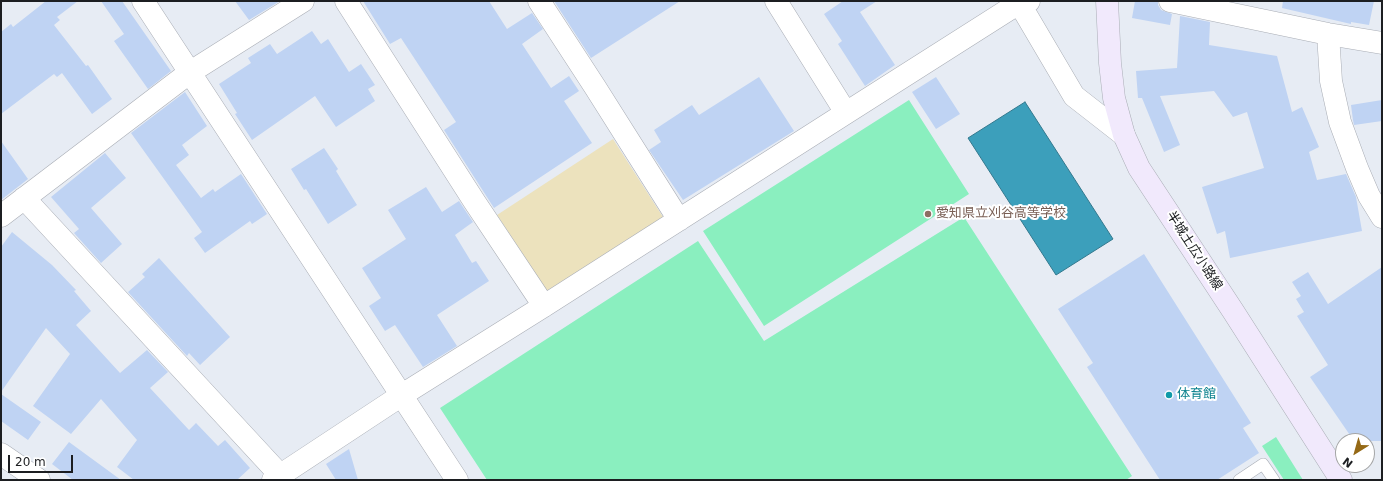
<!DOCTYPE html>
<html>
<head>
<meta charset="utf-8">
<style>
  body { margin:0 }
  #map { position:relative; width:1383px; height:481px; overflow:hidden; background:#e7ecf4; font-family:"DejaVu Sans",sans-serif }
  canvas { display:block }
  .frame { position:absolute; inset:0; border:2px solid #1c1e21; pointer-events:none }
  .north { position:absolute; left:1335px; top:433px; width:40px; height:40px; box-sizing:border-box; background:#fff; border:1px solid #a4a5a6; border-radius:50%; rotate:217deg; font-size:11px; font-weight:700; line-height:16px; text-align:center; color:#1c1e21 }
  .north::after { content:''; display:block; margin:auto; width:14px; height:18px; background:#956916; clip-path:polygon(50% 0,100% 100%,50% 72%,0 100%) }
  .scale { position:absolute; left:8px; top:455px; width:65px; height:18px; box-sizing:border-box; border:2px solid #1c1e21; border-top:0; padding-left:5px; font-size:12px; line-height:14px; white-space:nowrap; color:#1c1e21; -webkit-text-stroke:3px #fff; paint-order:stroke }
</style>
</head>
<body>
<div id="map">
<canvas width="1383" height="481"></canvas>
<div class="frame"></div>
<div class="north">N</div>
<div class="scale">20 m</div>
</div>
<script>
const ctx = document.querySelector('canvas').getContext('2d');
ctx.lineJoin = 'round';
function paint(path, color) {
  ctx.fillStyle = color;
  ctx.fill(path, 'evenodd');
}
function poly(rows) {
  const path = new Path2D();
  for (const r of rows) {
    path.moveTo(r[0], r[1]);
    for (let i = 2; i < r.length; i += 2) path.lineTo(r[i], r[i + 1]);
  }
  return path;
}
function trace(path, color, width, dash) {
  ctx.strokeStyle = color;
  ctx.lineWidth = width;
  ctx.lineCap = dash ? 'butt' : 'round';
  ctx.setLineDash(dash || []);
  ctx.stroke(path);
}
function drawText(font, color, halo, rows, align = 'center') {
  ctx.font = font + ' "DejaVu Sans","Noto Sans JP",sans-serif';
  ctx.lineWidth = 4;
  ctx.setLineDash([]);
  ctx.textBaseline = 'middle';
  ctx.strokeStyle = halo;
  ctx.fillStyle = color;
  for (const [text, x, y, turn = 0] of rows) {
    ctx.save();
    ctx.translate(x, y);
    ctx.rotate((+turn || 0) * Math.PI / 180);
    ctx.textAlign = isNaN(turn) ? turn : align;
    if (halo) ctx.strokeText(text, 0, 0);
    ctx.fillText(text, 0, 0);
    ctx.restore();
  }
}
paint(poly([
  [909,100,969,194,764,326,703,231],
  [964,217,1132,476,1126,480,487,480,440,408,698,241,764,341],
  [1276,437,1303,480,1284,480,1262,446]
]), '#8aefbf');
paint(poly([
  [613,139,663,217,547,291,497,215]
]), '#ece2bd');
const water = poly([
  [1025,102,1113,239,1056,275,968,138,1025,102]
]);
paint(water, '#3c9fbb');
trace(water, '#32788d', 1);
paint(poly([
  [46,1,78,1,57,17,60,20,54,25,86,66,88,65,112,99,92,114,62,73,57,77,54,74,1,114,1,32,11,24,13,27],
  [101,1,122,1,171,71,148,89,114,41,124,34],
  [235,1,280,1,249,20],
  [363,1,489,1,507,29,532,13,543,29,522,44,551,88,569,76,579,91,564,101,592,143,494,208,444,130,456,122,401,38,390,44],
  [554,1,680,1,591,58],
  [843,1,877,1,860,12,895,65,865,86,838,44,842,41,824,14],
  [1135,1,1158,1,1158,5,1161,10,1172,14,1170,25,1132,18],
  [1283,1,1374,1,1369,25,1351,22,1351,24,1282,8],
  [1180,16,1210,22,1209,45,1277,56,1292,112,1302,107,1319,147,1309,152,1317,180,1346,174,1356,197,1362,231,1230,258,1225,231,1217,234,1202,187,1264,168,1247,112,1233,117,1214,91,1160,96,1180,145,1164,152,1142,98,1138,98,1136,71,1177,68],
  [312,31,321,44,328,39,349,72,361,64,375,85,368,89,375,101,336,127,315,96,252,140,235,114,237,113,219,84,251,63,248,58,270,44,277,54],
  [759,77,794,131,683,200,649,150,661,142,654,130,692,105,699,115],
  [936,77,960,114,936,129,912,92],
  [185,92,207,126,182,145,189,155,176,165,201,198,213,189,215,192,241,174,267,214,252,224,250,221,205,253,194,238,202,232,131,133],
  [1382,100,1382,121,1354,125,1353,120,1351,105],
  [1,141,28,179,1,200],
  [324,148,338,169,336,171,357,205,328,224,306,189,304,190,291,169],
  [105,153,126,178,91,208,122,244,101,263,74,233,79,229,51,197],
  [426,187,442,212,459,201,473,222,455,235,472,263,476,261,489,281,437,315,457,346,423,367,395,325,385,331,369,306,381,298,362,268,406,239,388,210],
  [12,232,52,265,76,290,74,291,91,311,76,325,120,373,147,350,168,372,150,388,189,430,196,423,218,446,225,440,250,468,237,480,134,480,117,467,137,440,101,399,71,434,33,406,70,354,46,328,1,392,1,247],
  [1144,254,1251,423,1243,428,1259,453,1217,480,1160,480,1087,367,1093,363,1058,309],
  [159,258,230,337,200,365,189,353,187,356,128,292,145,277,142,274],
  [1382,267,1382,441,1354,441,1310,377,1328,365,1297,316,1304,312,1296,299,1301,296,1292,282,1308,272,1328,304],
  [1,394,41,422,28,440,1,421],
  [69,442,121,480,73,480,52,464],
  [349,449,358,480,336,480,326,464]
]), '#bfd3f3');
const lane = poly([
  [1239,480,1263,464,1274,480]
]);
const street = poly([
  [143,1,457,480],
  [346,1,474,201,544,306],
  [539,1,595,87,679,220],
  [776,1,846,113],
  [1018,1,1074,96,1124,135],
  [1170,1,1328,34,1382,43],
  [1328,34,1331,81,1340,122,1357,168,1369,196,1382,217],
  [24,198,280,475],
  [1,216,189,73,303,1],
  [1,454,39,480],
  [273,480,402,395,544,306,846,113,1019,3,1029,1]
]);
const secondary = poly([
  [1107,1,1110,63,1114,98,1124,135,1139,168,1233,311,1341,480]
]);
trace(lane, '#a9adb5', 12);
trace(street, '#a9adb5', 23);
trace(secondary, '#a9adb5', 23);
trace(lane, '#fff', 11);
trace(street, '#fff', 22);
trace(secondary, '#f1e9fc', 22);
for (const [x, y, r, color] of [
  [928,214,4,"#8d6e63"],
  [1169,395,4,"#0f9aa8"]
]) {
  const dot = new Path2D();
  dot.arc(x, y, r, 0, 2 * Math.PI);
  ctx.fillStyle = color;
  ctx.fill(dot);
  trace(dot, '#fff', 1.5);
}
drawText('13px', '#785e54', '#fff', [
  ["愛知県立刈谷高等学校",936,214]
], 'left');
drawText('13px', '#1c1e21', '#fff', [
  ["半城土広小路線",1194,251,57]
]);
drawText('13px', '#0d838f', '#fff', [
  ["体育館",1177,395]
], 'left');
</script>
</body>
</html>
